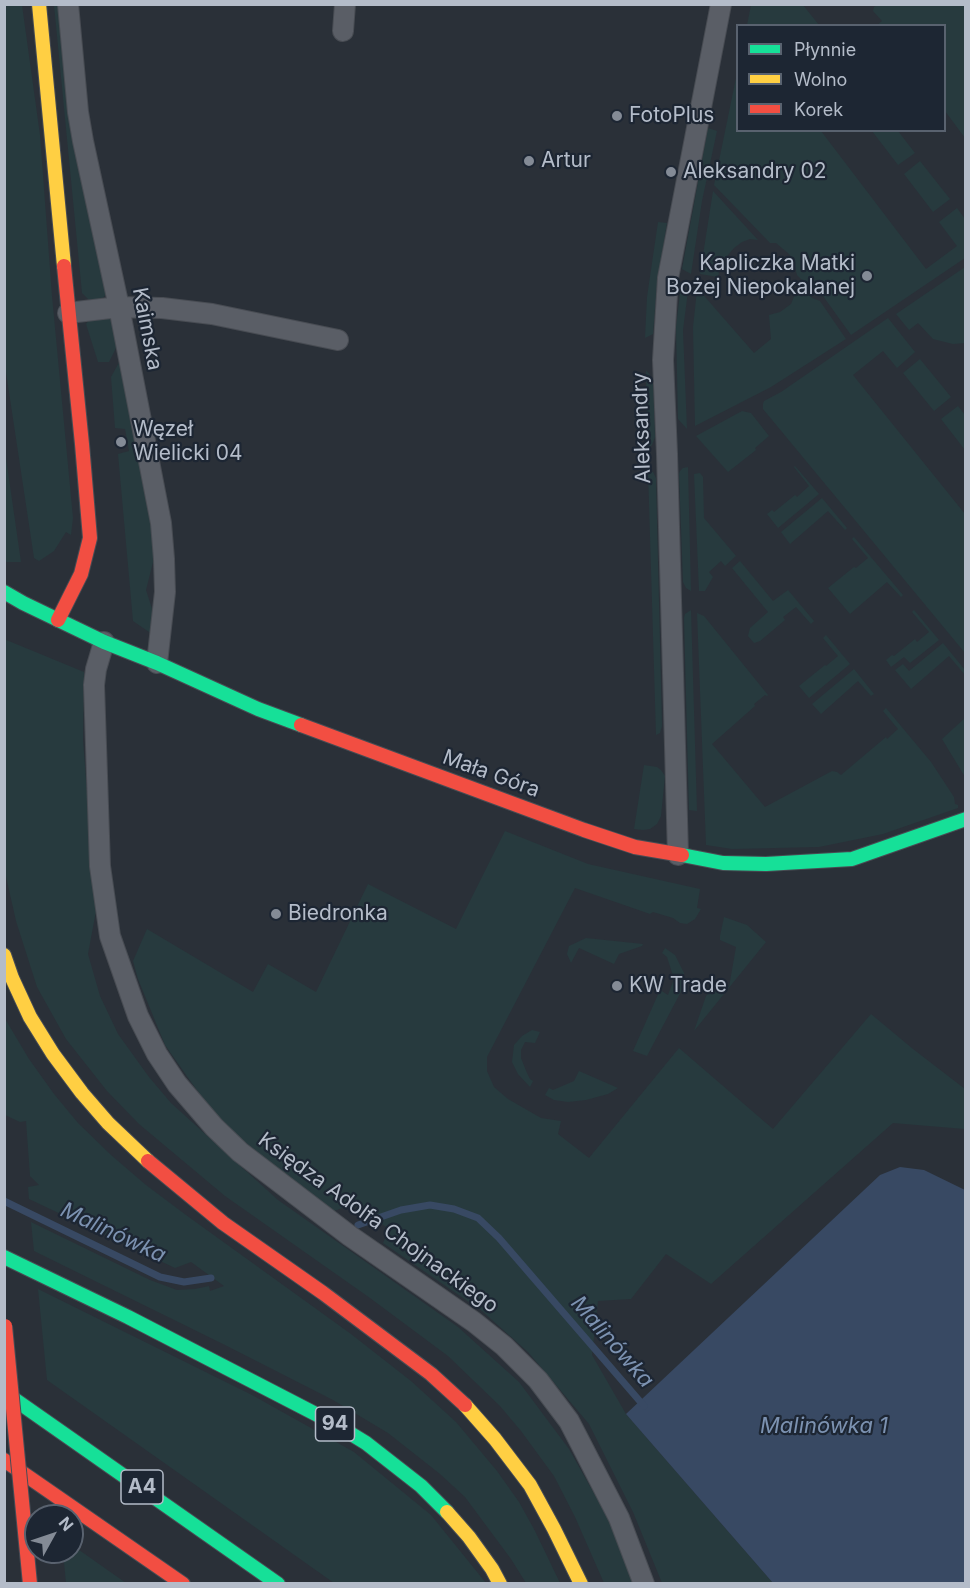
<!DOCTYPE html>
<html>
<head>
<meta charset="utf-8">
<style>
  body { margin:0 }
  #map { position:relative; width:970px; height:1588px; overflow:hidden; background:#2a3038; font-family:Inter,sans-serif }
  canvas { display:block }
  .frame { position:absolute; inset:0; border:6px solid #b4bcc9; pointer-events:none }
  .legend { position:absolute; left:736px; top:24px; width:210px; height:108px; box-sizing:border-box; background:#1d2633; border:2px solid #59626f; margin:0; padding:8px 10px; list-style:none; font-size:18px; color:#b4bcc9 }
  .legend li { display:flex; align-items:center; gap:12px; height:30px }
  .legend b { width:30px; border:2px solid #59626f }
  .north { position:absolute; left:24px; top:1504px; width:60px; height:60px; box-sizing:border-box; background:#1d2633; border:2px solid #59626f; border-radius:50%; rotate:50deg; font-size:16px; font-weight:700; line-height:24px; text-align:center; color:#b4bcc9 }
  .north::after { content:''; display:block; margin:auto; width:21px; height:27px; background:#848b96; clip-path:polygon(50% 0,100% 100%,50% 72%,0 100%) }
</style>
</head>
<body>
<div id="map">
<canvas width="970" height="1588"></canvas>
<div class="frame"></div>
<ul class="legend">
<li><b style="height:8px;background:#16e098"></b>Płynnie</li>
<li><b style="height:8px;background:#ffcf43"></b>Wolno</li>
<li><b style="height:8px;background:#f24e42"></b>Korek</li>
</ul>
<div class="north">N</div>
</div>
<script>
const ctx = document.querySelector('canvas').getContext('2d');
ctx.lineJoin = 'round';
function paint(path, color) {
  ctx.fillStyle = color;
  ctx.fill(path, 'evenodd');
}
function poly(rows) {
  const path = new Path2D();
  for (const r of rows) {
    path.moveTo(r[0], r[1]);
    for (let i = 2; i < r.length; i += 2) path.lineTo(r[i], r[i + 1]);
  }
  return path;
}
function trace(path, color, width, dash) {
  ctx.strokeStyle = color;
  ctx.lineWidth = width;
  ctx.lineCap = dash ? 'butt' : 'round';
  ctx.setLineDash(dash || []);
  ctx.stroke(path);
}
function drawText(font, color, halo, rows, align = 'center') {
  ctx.font = font + ' Inter,sans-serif';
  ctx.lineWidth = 4.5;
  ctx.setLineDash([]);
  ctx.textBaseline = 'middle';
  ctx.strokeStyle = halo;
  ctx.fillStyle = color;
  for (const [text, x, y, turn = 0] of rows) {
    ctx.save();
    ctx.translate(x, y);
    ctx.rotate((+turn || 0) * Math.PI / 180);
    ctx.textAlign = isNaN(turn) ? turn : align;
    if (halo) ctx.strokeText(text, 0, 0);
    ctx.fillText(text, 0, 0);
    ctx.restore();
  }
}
paint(poly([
  [4,5,22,5,40,135,52,296,73,518,71,535,66,532,54,551,39,561,34,558,4,359],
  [54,5,60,5,107,293,102,299,89,300,82,293],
  [751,5,803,5,819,25,747,25],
  [877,5,965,5,965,138,945,111,944,26,877,25,882,21,873,11,874,7],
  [737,73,738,130,821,131,926,269,957,246,939,222,957,208,965,219,965,258,851,335,823,296,815,293,797,275,793,260,789,254,776,243,770,243,714,185],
  [708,128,717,131,702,201,691,274,682,269],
  [872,131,898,131,915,153,898,165],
  [920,161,950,199,933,212,904,174],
  [713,191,758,240,750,239,742,242,734,248,728,255,720,268,718,277,700,274],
  [658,222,667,223,657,284,653,334,645,338,647,297],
  [965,267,965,343,953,344,933,339,918,323,909,330,896,314],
  [799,284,812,298,820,301,846,339,771,387,695,426,693,327,697,290,699,290,754,353,771,339,769,315,780,312,791,304],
  [688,291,683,330,687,429,678,419,676,327,680,293],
  [106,316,114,323,119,342,109,362,98,362,86,324,91,318],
  [888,318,915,352,897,368,883,351,853,375,965,514,965,653,763,409,763,404,764,401,781,392],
  [122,357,146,482,155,554,146,590,155,618,152,634,133,621,118,454,129,451,125,429,115,428,111,377],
  [920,359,951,397,934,411,903,373],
  [646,370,653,379,655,437,652,445,647,449],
  [958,406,965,415,965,450,941,419],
  [742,411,751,413,769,436,755,448,756,450,728,472,696,436],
  [5,451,21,562,7,562,5,561],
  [795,466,819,494,778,528,767,514,772,510,774,512,795,495,797,497,809,486,794,467],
  [688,467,691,591,686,588,683,582,679,474,680,471,683,468],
  [648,470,653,472,656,478,662,726,660,733,656,735],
  [700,473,703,477,704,518,736,556,725,566,721,561,709,572,713,577,705,591,699,591,694,474],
  [822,498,847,528,845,530,828,511,790,544,781,532],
  [854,537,903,595,901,597,887,582,850,614,828,588,854,567,856,568,868,558,852,539],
  [740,561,773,601,788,590,814,621,811,624,796,607,783,617,785,620,760,641,754,643,748,636,750,628,768,612,732,568],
  [691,610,697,811,689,810,684,618,685,614],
  [914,610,939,640,910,663,904,657,891,667,886,660,892,655,894,656,915,639,917,642,929,632,912,612],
  [697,613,704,616,768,695,767,696,765,695,754,704,755,706,712,744,765,807,832,771,837,772,841,775,886,737,887,739,898,729,883,711,886,708,931,762,954,797,955,804,958,805,958,808,883,834,819,847,732,849,706,845],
  [826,635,850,664,809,698,799,686,825,665,826,666,838,656,823,638],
  [4,639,84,672,83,740,96,911,88,954,100,996,118,1034,149,1077,171,1103,278,1200,458,1327,519,1382,569,1449,609,1520,637,1583,604,1583,575,1517,554,1476,521,1431,500,1406,448,1356,370,1298,225,1196,139,1124,107,1091,66,1039,37,987,16,921,5,872],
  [943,643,965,670,965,675,949,656,911,689,895,670,903,664,909,671],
  [854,669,874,694,871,696,858,681,821,714,812,704],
  [965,718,965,777,942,739],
  [644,765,657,767,661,770,665,776,661,816,657,824,650,829,643,830,634,829],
  [505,831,588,864,700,889,697,908,701,909,695,919,687,924,680,923,673,918,653,912,650,914,575,888,487,1057,487,1071,494,1087,508,1099,541,1118,561,1121,558,1134,589,1158,679,1048,773,1129,871,1014,913,1049,965,1089,965,1129,893,1123,711,1284,666,1254,631,1299,598,1301,592,1355,626,1414,773,1583,662,1583,633,1512,589,1424,528,1352,482,1311,383,1243,389,1229,353,1204,334,1211,273,1165,218,1120,165,1045,138,979,133,961,147,929,253,992,268,964,316,992,368,884,456,929],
  [724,917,747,925,766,942,694,1031,706,996,713,989,729,987,736,947,720,940,720,936],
  [586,938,643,944,642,946,619,954,614,964,579,948,571,963,567,954,569,946],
  [665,948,675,955,684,973,684,986,647,1056,633,1051,660,990,668,995,674,979,667,957,662,953],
  [4,1017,29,1059,54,1094,78,1123,111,1155,146,1185,186,1215,351,1334,411,1381,456,1422,497,1471,519,1502,535,1531,560,1583,526,1583,511,1559,465,1497,440,1474,388,1433,333,1400,225,1345,34,1251,31,1222,150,1280,177,1290,195,1289,209,1286,210,1291,224,1286,191,1262,175,1268,29,1199,28,1187,39,1185,30,1176,26,1121,20,1122,5,1115],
  [532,1030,540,1032,535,1043,525,1042,521,1050,521,1058,527,1073,530,1079,533,1081,530,1087,518,1074,512,1062,514,1045,522,1036],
  [579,1071,618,1088,608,1094,586,1100,568,1102,554,1100,545,1095,549,1088,553,1090,574,1081],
  [38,1289,252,1395,354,1452,431,1515,486,1583,334,1583,47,1380],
  [72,1545,126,1583,66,1583,63,1552,72,1552]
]), '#273a3e');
paint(poly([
  [900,1167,924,1170,965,1190,965,1583,773,1583,626,1414,880,1175]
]), '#384963');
trace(poly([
  [4,1201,160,1277,184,1282,211,1278],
  [358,1225,401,1210,430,1205,454,1209,478,1218,499,1238,644,1406]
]), '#384963', 7);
const street = poly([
  [68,4,78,112,83,141,119,307,161,523,164,559,165,592,157,663],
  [343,31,345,4],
  [68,313,119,307,162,308,212,314,338,340],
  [104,642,96,669,94,685,100,866,110,936,138,1016,157,1054,177,1084,214,1127,240,1152,350,1236,474,1322,504,1346,538,1380,569,1421,619,1518,644,1584],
  [678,855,667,454,663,360,668,278,721,4]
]);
const fast = poly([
  [4,592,23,603,104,642,157,663,258,709,301,725],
  [682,855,723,863,766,864,852,859,966,819],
  [4,1257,128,1317,335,1424,366,1443,421,1486,447,1512],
  [4,1392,278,1584]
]);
const slow = poly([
  [39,4,64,266],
  [4,955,12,978,30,1017,53,1054,82,1093,108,1123,148,1161],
  [465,1405,495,1439,530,1485,554,1529,581,1584],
  [447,1512,469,1537,492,1569,500,1584]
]);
const jam = poly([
  [58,620,81,574,90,538,82,444,64,266],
  [301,725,584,830,635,847,682,855],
  [148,1161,223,1223,323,1293,431,1374,465,1405],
  [4,1460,183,1584]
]);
trace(street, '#484c53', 22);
trace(fast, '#484c53', 16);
trace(slow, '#484c53', 16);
trace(jam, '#484c53', 16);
trace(street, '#5a5e66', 20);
trace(fast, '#16e098', 14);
trace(slow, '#ffcf43', 14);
trace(jam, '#f24e42', 14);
const jamBridge = poly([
  [5,1326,30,1584]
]);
trace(jamBridge, '#484c55', 16, []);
trace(jamBridge, '#f24e42', 14);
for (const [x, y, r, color] of [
  [617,116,6,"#848b96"],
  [529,161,6,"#848b96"],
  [671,172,6,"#848b96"],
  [867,276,6,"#848b96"],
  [121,442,6,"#848b96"],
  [276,914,6,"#848b96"],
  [617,986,6,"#848b96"]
]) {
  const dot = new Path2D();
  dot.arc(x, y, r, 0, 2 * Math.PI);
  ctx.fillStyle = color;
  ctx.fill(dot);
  trace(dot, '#1d2633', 2);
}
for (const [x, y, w] of [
  [335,1424,39],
  [142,1487,42]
]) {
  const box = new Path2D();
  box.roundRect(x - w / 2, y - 17, w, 34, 4.5);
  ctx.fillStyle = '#1d2633';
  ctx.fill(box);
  trace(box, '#b4bcc9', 1.5);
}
drawText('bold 20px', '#b4bcc9', null, [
  ["94",335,1424],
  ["A4",142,1487]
]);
drawText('21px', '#b4bcc9', '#1d2633', [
  ["FotoPlus",629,116],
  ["Artur",541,161],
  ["Aleksandry 02",683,172],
  ["Kapliczka Matki",855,264,"right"],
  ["Bożej Niepokalanej",855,288,"right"],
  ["Węzeł",133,430],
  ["Wielicki 04",133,454],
  ["Biedronka",288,914],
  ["KW Trade",629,986]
], 'left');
drawText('21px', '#b4bcc9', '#1d2633', [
  ["Kaimska",147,329,79],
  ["Aleksandry",642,428,-92],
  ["Mała Góra",491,774,20],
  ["Księdza Adolfa Chojnackiego",378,1223,36]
]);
drawText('italic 22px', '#7c92b1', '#1d2633', [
  ["Malinówka",113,1233,25],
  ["Malinówka",612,1342,49],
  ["Malinówka 1",824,1426]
]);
</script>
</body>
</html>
